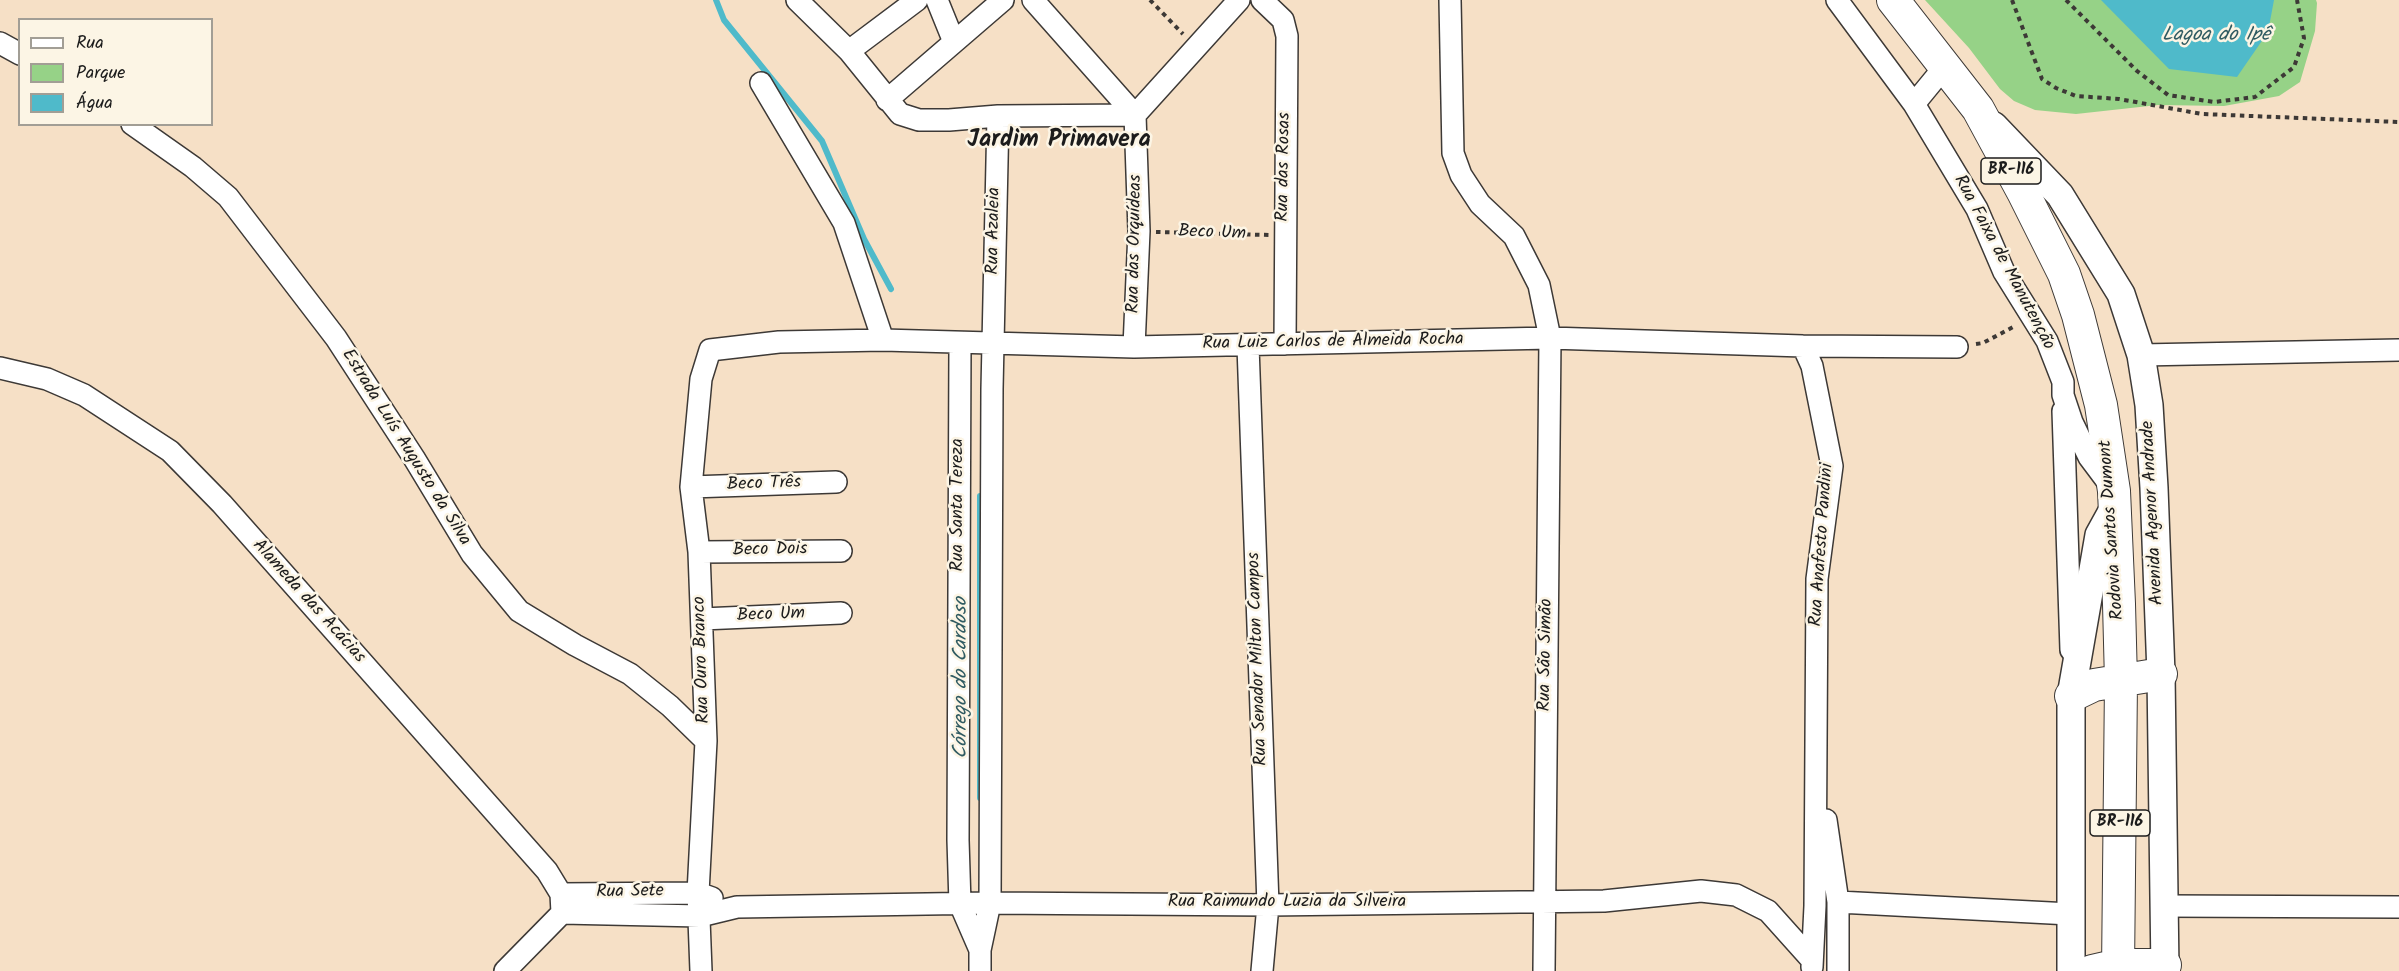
<!DOCTYPE html>
<html>
<head>
<meta charset="utf-8">
<style>
  body { margin:0 }
  #map { position:relative; width:2399px; height:971px; overflow:hidden; background:#f6e0c6; font-family:Kalam,sans-serif }
  canvas { display:block }
  .legend { position:absolute; left:18px; top:18px; width:195px; height:108px; box-sizing:border-box; background:#fcf5e5; border:2px solid #a29e95; margin:0; padding:8px 10px; list-style:none; font-size:18px; color:#1c1c1c }
  .legend li { display:flex; align-items:center; gap:12px; height:30px }
  .legend b { width:30px; border:2px solid #a29e95 }
</style>
</head>
<body>
<div id="map">
<canvas width="2399" height="971"></canvas>
<ul class="legend">
<li><b style="height:8px;background:#fff"></b>Rua</li>
<li><b style="height:16px;background:#96d287"></b>Parque</li>
<li><b style="height:16px;background:#4fbaca"></b>Água</li>
</ul>
</div>
<script>
const ctx = document.querySelector('canvas').getContext('2d');
ctx.lineJoin = 'round';
function paint(path, color) {
  ctx.fillStyle = color;
  ctx.fill(path, 'evenodd');
}
function poly(rows) {
  const path = new Path2D();
  for (const r of rows) {
    path.moveTo(r[0], r[1]);
    for (let i = 2; i < r.length; i += 2) path.lineTo(r[i], r[i + 1]);
  }
  return path;
}
function trace(path, color, width, dash) {
  ctx.strokeStyle = color;
  ctx.lineWidth = width;
  ctx.lineCap = dash ? 'butt' : 'round';
  ctx.setLineDash(dash || []);
  ctx.stroke(path);
}
function drawText(font, color, halo, rows, align = 'center') {
  ctx.font = font + ' Kalam,sans-serif';
  ctx.lineWidth = 5;
  ctx.setLineDash([]);
  ctx.textBaseline = 'middle';
  ctx.strokeStyle = halo;
  ctx.fillStyle = color;
  for (const [text, x, y, turn = 0] of rows) {
    ctx.save();
    ctx.translate(x, y);
    ctx.rotate((+turn || 0) * Math.PI / 180);
    ctx.textAlign = isNaN(turn) ? turn : align;
    if (halo) ctx.strokeText(text, 0, 0);
    ctx.fillText(text, 0, 0);
    ctx.restore();
  }
}
paint(poly([
  [1925,0,2316,0,2317,3,2315,31,2300,82,2279,96,2224,106,2158,105,2076,114,2035,110,2014,101,2000,89,1969,48]
]), '#96d287');
paint(poly([
  [2101,0,2274,0,2268,32,2237,77,2169,69]
]), '#4fbaca');
trace(poly([
  [716,0,724,20,822,141,864,239,891,289],
  [980,496,980,798]
]), '#4fbaca', 6);
const minor = poly([
  [797,0,849,51,900,114,919,120,949,120,998,116,1135,115,1239,0],
  [937,0,954,42],
  [1033,0,1135,115,1139,231,1134,347],
  [1262,0,1283,20,1287,36,1285,344],
  [1450,0,1453,153,1461,175,1480,204,1514,236,1539,285,1550,338,1544,971],
  [1837,0,1914,104,1977,209,2004,272,2047,341,2063,382,2063,395,2072,422,2089,457,2110,485],
  [0,43,20,54],
  [849,51,917,0],
  [761,83,844,223,883,340],
  [887,100,1003,0],
  [1914,104,1946,65],
  [132,124,193,167,228,197,336,338,414,458,472,554,519,611,575,645,630,674,670,706,706,741],
  [960,344,958,840,960,904,980,950],
  [1248,346,1268,905,1262,971],
  [1803,346,1812,366,1832,466,1817,579,1815,906,1812,967],
  [2141,355,2399,350],
  [0,368,47,379,84,395,170,451,222,504,547,871,561,894,562,913,505,971],
  [2063,411,2071,650],
  [691,487,836,482],
  [699,552,841,551],
  [702,619,841,613],
  [1826,820,1838,902,1838,971],
  [561,894,698,893,712,898],
  [1838,902,2070,914],
  [2164,906,2399,907],
  [562,913,700,916,737,907,990,903,1268,905,1604,901,1701,891,1736,895,1768,911,1811,959],
  [701,971,698,893,706,741,699,552,691,487,701,379,710,350,779,342,883,340,1134,347,1550,338,1803,346,1957,347],
  [980,971,980,950,990,903,992,389,998,116]
]);
const major = poly([
  [1994,126,2060,195,2121,294,2141,355,2149,405,2154,488,2161,674,2165,971],
  [2071,971,2071,696,2099,535,2115,506]
]);
const highway = poly([
  [1893,0,1978,109,2023,192,2064,274,2078,315,2101,405,2114,491,2119,604,2121,681,2118,971],
  [2071,696,2094,685,2161,674],
  [2092,971,2118,965,2165,965]
]);
trace(minor, '#3d3936', 24);
trace(major, '#3d3936', 30);
trace(highway, '#3d3936', 34);
trace(poly([
  [1150,0,1183,34],
  [2012,0,2042,79,2056,88,2076,96,2119,99,2202,114,2399,122],
  [2066,0,2137,71,2168,95,2214,102,2255,97,2294,67,2304,38,2297,0],
  [1156,232,1269,235],
  [1976,344,1983,343,2015,326]
]), '#3d3936', 4, [4.5, 4.5]);
trace(minor, '#fff', 21);
trace(major, '#fff', 27);
trace(highway, '#fff', 32);
for (const [x, y, w] of [
  [2011,171,60],
  [2120,823,60]
]) {
  const box = new Path2D();
  box.roundRect(x - w / 2, y - 13, w, 26, 4.5);
  ctx.fillStyle = '#fcf5e5';
  ctx.fill(box);
  trace(box, '#1c1c1c', 1.5);
}
drawText('bold 16px', '#1c1c1c', null, [
  ["BR-116",2011,171],
  ["BR-116",2120,823]
]);
drawText('18px', '#1c1c1c', '#fcf5e5', [
  ["Rua das Rosas",1285,167,-89],
  ["Rua Azaleia",995,231,-89],
  ["Beco Um",1212,234,2],
  ["Rua das Orquídeas",1136,244,-89],
  ["Rua Faixa de Manutenção",2003,263,62],
  ["Rua Luiz Carlos de Almeida Rocha",1333,343,-1],
  ["Estrada Luís Augusto da Silva",405,448,58],
  ["Beco Três",764,485,-2],
  ["Rua Santa Tereza",959,505,-90],
  ["Avenida Agenor Andrade",2154,513,-93],
  ["Rodovia Santos Dumont",2113,530,-94],
  ["Rua Anafesto Pandini",1823,545,-86],
  ["Beco Dois",770,551,-1],
  ["Alameda das Acácias",308,602,48],
  ["Beco Um",771,616,-2],
  ["Rua São Simão",1547,655,-89],
  ["Rua Senador Milton Campos",1259,659,-92],
  ["Rua Ouro Branco",703,660,-92],
  ["Rua Sete",630,893,-1],
  ["Rua Raimundo Luzia da Silveira",1287,903]
]);
drawText('italic 20px', '#305b62', '#fcf5e5', [
  ["Lagoa do Ipê",2216,37],
  ["Córrego do Cardoso",963,678,-90]
]);
drawText('bold 24px', '#1c1c1c', '#fcf5e5', [
  ["Jardim Primavera",1059,142]
]);
</script>
</body>
</html>
